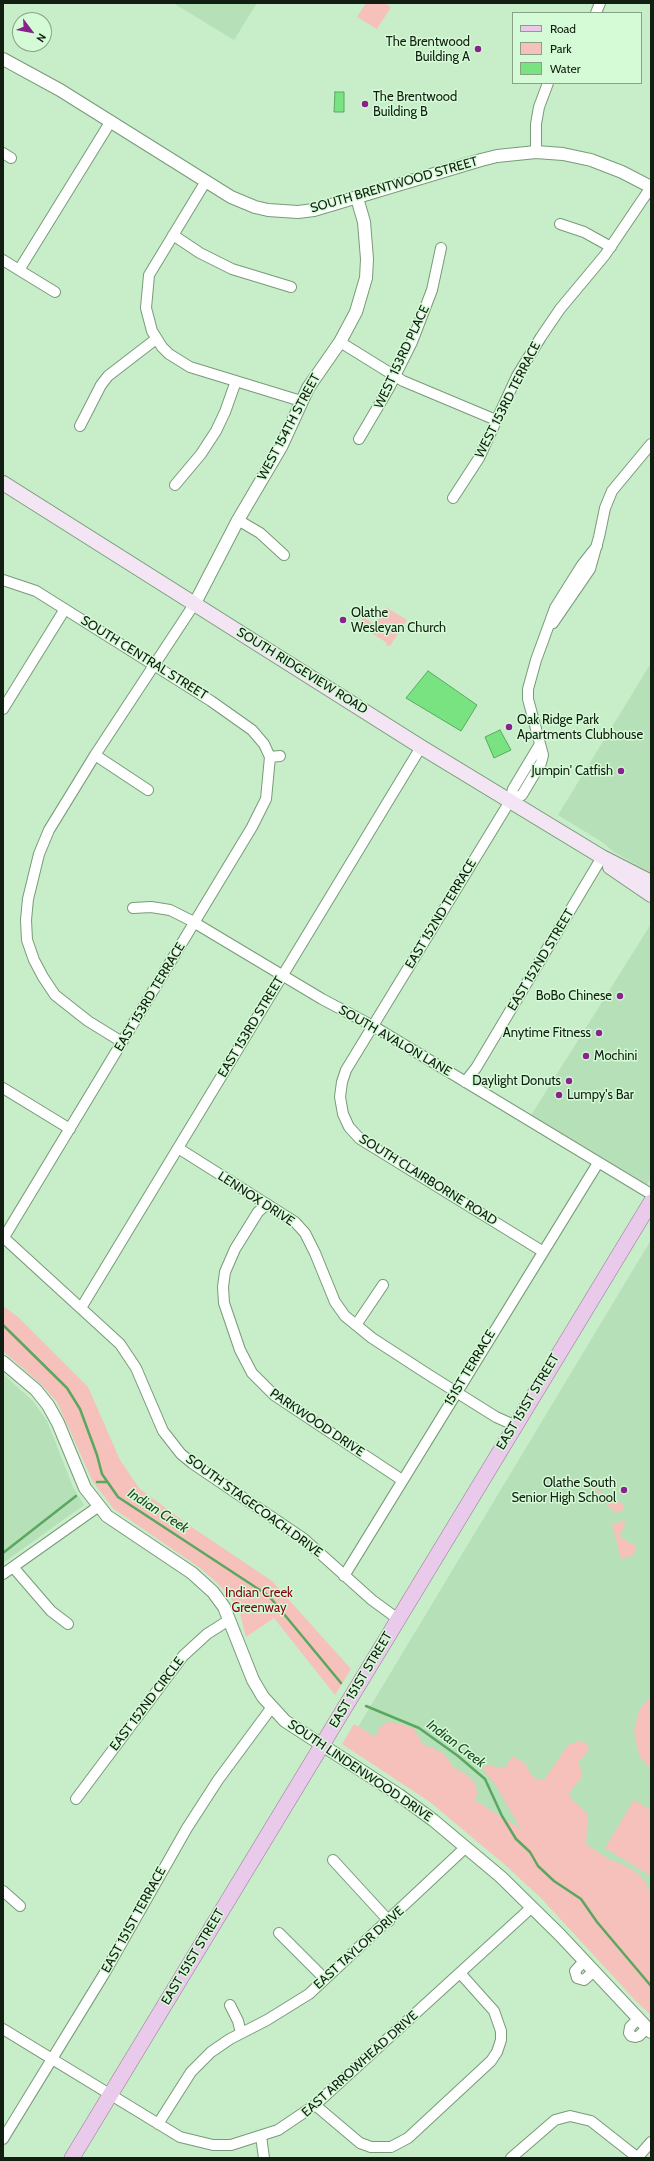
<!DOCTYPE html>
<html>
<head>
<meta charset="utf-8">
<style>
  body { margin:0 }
  #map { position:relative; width:654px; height:2161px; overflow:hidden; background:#c8edc9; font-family:Cabin,sans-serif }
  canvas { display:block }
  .frame { position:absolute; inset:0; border:4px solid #111e11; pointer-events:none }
  .legend { position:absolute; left:512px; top:12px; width:130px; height:72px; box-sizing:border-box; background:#d5fad6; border:1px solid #87a287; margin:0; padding:5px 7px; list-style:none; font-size:12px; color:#111e11 }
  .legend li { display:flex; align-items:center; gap:8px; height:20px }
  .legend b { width:20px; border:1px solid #87a287 }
  .north { position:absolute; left:12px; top:12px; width:40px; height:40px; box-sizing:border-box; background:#d5fad6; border:1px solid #87a287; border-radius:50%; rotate:122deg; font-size:11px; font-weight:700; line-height:16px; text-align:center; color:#111e11 }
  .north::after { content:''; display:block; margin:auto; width:14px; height:18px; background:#86238c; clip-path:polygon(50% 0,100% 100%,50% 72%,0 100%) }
</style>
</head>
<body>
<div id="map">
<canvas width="654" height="2161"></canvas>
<div class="frame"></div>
<ul class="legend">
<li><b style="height:5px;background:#eacaeb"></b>Road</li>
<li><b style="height:11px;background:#f6c0bb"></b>Park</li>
<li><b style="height:11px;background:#79e382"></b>Water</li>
</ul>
<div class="north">N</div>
</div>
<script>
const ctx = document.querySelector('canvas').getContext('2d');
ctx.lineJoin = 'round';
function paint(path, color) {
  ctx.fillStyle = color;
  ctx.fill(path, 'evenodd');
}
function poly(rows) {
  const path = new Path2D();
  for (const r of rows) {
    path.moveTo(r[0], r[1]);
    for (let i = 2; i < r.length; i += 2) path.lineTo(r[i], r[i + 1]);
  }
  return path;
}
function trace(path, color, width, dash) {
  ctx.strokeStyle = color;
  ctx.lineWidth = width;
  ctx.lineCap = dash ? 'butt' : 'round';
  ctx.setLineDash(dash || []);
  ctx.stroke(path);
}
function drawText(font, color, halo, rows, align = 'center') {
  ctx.font = font + ' Cabin,sans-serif';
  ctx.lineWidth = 3;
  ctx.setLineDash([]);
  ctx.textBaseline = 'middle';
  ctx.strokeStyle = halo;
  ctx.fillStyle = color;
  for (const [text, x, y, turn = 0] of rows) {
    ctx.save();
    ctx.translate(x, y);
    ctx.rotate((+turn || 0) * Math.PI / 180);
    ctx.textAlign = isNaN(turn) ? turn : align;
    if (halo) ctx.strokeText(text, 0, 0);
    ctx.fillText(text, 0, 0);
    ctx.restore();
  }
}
paint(poly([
  [173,3,257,3,234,40],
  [651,663,651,873,614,852,602,842,558,815],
  [651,924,651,1178,644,1190,528,1120],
  [651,1240,651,1911,358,1727],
  [3,1374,33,1401,47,1421,73,1487,84,1505,3,1563]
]), '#b6e0b7');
paint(poly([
  [366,3,383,3,391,7,377,29,357,17],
  [386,607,407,620,390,646,386,645,387,643,359,625,363,617,375,625],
  [3,1306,18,1317,88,1387,120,1460,139,1488,187,1524,272,1581,351,1669,335,1695,274,1618,246,1637,239,1610,227,1593,213,1579,200,1568,114,1509,93,1482,57,1402,41,1384,3,1351],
  [583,1482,623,1504,624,1510,613,1513,612,1508,609,1508,603,1496],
  [623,1521,626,1523,619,1536,637,1547,632,1556,621,1559,612,1524],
  [651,1696,651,1770,639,1755,634,1732,639,1710],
  [388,1722,397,1723,413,1728,423,1744,443,1753,454,1768,466,1774,475,1783,478,1796,473,1799,521,1829,495,1784,484,1771,484,1765,505,1768,512,1756,525,1763,530,1773,537,1780,544,1780,568,1745,580,1741,585,1743,589,1747,588,1751,578,1762,581,1770,581,1778,569,1793,571,1799,588,1814,586,1844,610,1860,622,1864,637,1873,645,1881,651,1895,651,2015,635,2000,541,1898,504,1864,430,1802,342,1744,354,1724,376,1737,378,1730,382,1725],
  [634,1800,651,1810,651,1876,605,1848]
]), '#f6c0bb');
const water = poly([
  [335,92,344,92,344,112,334,112,335,92],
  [428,671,477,705,461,731,406,698,428,671],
  [500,730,511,750,494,758,485,737,500,730]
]);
paint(water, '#79e382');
trace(water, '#5aa860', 1);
trace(poly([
  [3,1325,67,1388,80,1409,97,1455,102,1474,118,1497,269,1596,341,1683],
  [97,1482,107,1482],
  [3,1553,76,1496],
  [366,1706,419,1728,458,1756,485,1779,502,1816,516,1839,530,1852,538,1866,554,1881,581,1899,597,1922,651,1986]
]), '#5aa860', 2.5);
const minor = poly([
  [596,13,600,3],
  [536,152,536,124,539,107,548,83],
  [3,153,11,158],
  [206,181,149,275,146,308,152,331,162,347,169,354,190,367,301,401],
  [560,224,584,232,611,247],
  [173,235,200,253,232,269,291,287],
  [3,260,19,270],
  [55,292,19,270,111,121],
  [340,342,403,381,496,420],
  [80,426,101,385,108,376,156,339],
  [359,439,389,388,412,342,432,290,441,248],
  [175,485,201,454,216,431,225,412,236,381],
  [453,498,479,458,517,376,541,337,560,309,605,255,651,187],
  [238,520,260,533,284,555],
  [3,580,36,591,211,701,252,730,264,744,270,757],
  [553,623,590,569,599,537,605,508,612,491,651,444],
  [3,709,65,609],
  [540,744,513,789,510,801,346,1070,342,1082,340,1097,343,1114,349,1127,360,1139,542,1251],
  [95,755,148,790],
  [510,801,522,795,541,763,543,755,528,699,528,689,536,660,555,608,582,565,597,546],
  [133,908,151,907,170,910,190,920,322,999,373,1026,651,1194],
  [122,1042,88,1021,55,995,43,977,34,960,27,940,26,920,28,899,39,854,49,830,95,755,195,603],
  [465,1082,476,1068,602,857],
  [3,1088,70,1129],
  [178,1148,295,1222,305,1233,315,1253,335,1302,345,1316,372,1338,429,1375,496,1417,514,1425],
  [267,1204,258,1212,235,1249,225,1272,223,1287,224,1303,240,1350,252,1373,274,1395,402,1480],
  [3,1237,120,1344,136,1368,163,1431,181,1454,192,1463,304,1539,372,1600,398,1619],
  [3,1239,252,827,266,799,270,757,280,756],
  [81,1308,421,747],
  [356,1325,383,1285],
  [13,1567,51,1611,68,1624],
  [3,1574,99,1506],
  [344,1576,598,1163],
  [76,1799,183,1656,207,1634,229,1620],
  [333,1860,389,1921],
  [3,1891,20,1906],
  [279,1933,325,1979],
  [584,1961,575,1971,577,1978,584,1980,593,1972],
  [230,2005,238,2021,241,2033],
  [638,2019,630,2027,629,2033,631,2036,635,2037,639,2036,647,2028],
  [3,2029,180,2137,213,2145,231,2145,278,2130,315,2105,532,1907],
  [315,2105,360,2143,371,2147,391,2147,408,2138,491,2061,497,2052,501,2040,501,2031,494,2011,460,1973],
  [158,2124,191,2072,211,2052,230,2039,267,2020,309,1994,466,1847],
  [261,2136,264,2158],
  [3,2139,104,1974,187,1828,218,1780,272,1707],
  [511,2158,555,2120,570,2116,591,2121,638,2158],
  [637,2158,651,2142]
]);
const tertiary = poly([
  [3,59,60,90,231,197,255,207,268,210,298,212,314,210,481,160,497,156,536,152,563,154,591,160,622,172,651,187],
  [195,603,238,520,281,447,308,388,340,342,356,312,366,278,367,259,364,222,357,198],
  [3,1362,36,1390,48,1405,58,1423,85,1488,107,1516,192,1573,213,1592,224,1607,253,1680,263,1697,285,1721,399,1795,433,1820,501,1877,560,1935,651,2032]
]);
const secondary = poly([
  [3,483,421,747,602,857,651,882],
  [610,867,651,895]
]);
const primary = poly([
  [72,2158,651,1202]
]);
trace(minor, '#789b79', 12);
trace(tertiary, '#789b79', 14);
trace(secondary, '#789b79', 16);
trace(primary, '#957796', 16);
trace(minor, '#fff', 10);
trace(tertiary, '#fff', 12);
trace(secondary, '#f4e5f5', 14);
trace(primary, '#eacaeb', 15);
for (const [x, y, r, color] of [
  [478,49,4,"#86238c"],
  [365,104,4,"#86238c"],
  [343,620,4,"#86238c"],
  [509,727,4,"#86238c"],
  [621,771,4,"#86238c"],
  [620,996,4,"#86238c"],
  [599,1033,4,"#86238c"],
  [586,1056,4,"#86238c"],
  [569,1081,4,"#86238c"],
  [559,1095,4,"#86238c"],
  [624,1490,4,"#86238c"]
]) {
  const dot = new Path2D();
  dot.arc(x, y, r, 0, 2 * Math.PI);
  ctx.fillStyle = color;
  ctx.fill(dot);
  trace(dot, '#d5fad6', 1.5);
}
drawText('13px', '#111e11', '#d5fad6', [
  ["The Brentwood",470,42],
  ["Building A",470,57],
  ["The Brentwood",373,97,"left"],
  ["Building B",373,112,"left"],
  ["Olathe",351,613,"left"],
  ["Wesleyan Church",351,628,"left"],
  ["Oak Ridge Park",517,720,"left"],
  ["Apartments Clubhouse",517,735,"left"],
  ["Jumpin' Catfish",613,771],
  ["BoBo Chinese",612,996],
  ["Anytime Fitness",591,1033],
  ["Mochini",594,1056,"left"],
  ["Daylight Donuts",561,1081],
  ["Lumpy's Bar",567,1095,"left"],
  ["Olathe South",616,1483],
  ["Senior High School",616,1498]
], 'right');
drawText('13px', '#111e11', '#d5fad6', [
  ["SOUTH BRENTWOOD STREET",394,185,-16],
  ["WEST 153RD PLACE",402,357,-65],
  ["WEST 153RD TERRACE",508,400,-63],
  ["WEST 154TH STREET",289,427,-62],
  ["SOUTH CENTRAL STREET",144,658,32],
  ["SOUTH RIDGEVIEW ROAD",302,671,32],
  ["EAST 152ND TERRACE",441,914,-59],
  ["EAST 152ND STREET",541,960,-59],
  ["EAST 153RD TERRACE",150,997,-59],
  ["EAST 153RD STREET",251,1027,-59],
  ["SOUTH AVALON LANE",395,1041,30],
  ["SOUTH CLAIRBORNE ROAD",428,1180,32],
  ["LENNOX DRIVE",256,1199,33],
  ["151ST TERRACE",470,1368,-59],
  ["EAST 151ST STREET",528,1402,-59],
  ["PARKWOOD DRIVE",317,1423,34],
  ["SOUTH STAGECOACH DRIVE",254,1506,36],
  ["EAST 151ST STREET",361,1680,-59],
  ["EAST 152ND CIRCLE",147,1704,-53],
  ["SOUTH LINDENWOOD DRIVE",360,1771,34],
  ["EAST 151ST TERRACE",134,1920,-61],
  ["EAST TAYLOR DRIVE",359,1948,-42],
  ["EAST 151ST STREET",193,1957,-59],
  ["EAST ARROWHEAD DRIVE",360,2064,-42]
]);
drawText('13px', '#870512', '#d5fad6', [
  ["Indian Creek",259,1593],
  ["Greenway",259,1608]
]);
drawText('italic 14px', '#204a24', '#d5fad6', [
  ["Indian Creek",158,1511,33],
  ["Indian Creek",456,1744,37]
]);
</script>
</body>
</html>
